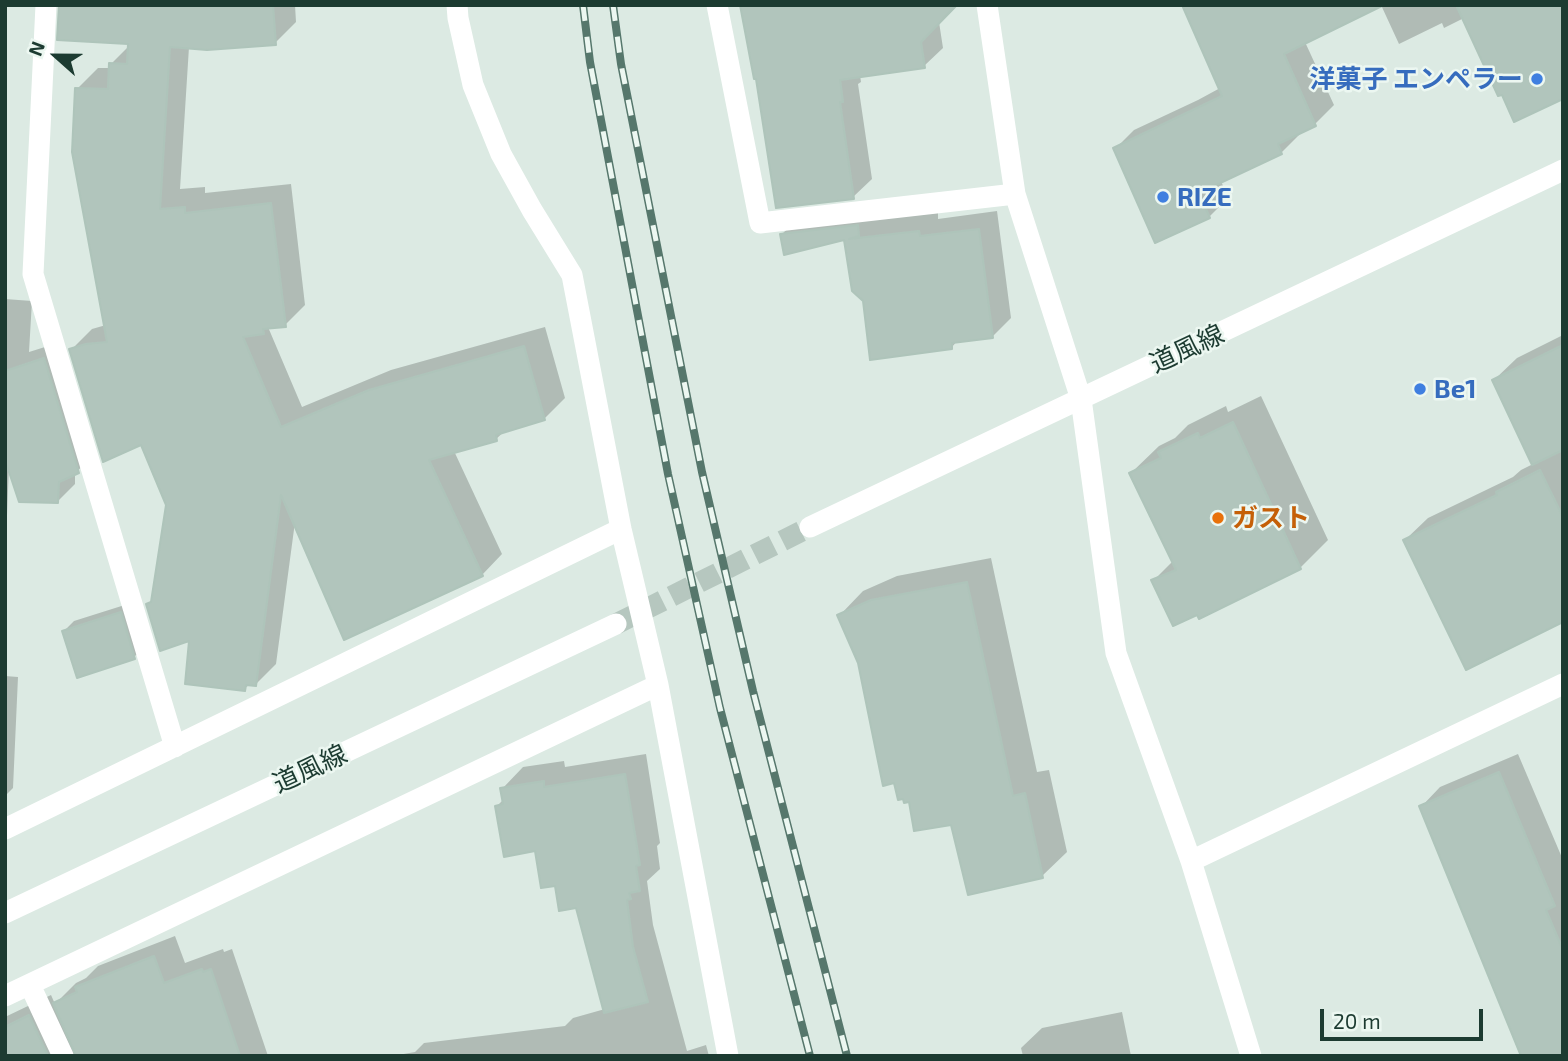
<!DOCTYPE html>
<html>
<head>
<meta charset="utf-8">
<style>
  body { margin:0 }
  #map { position:relative; width:1568px; height:1061px; overflow:hidden; background:#dceae3; font-family:"Exo 2",sans-serif }
  canvas { display:block }
  .frame { position:absolute; inset:0; border:7px solid #1c3b31; pointer-events:none }
  .north { position:absolute; left:21px; top:21px; width:70px; height:70px; -webkit-text-stroke:5px #ecf7f1; paint-order:stroke; rotate:291deg; font-size:19px; font-weight:700; line-height:28px; text-align:center; color:#1c3b31 }
  .north::after { content:''; display:block; margin:auto; width:24px; height:32px; background:#1c3b31; clip-path:polygon(50% 0,100% 100%,50% 72%,0 100%) }
  .scale { position:absolute; left:1320px; top:1009px; width:163px; height:32px; box-sizing:border-box; border:4px solid #1c3b31; border-top:0; padding-left:9px; font-size:21px; line-height:24px; white-space:nowrap; color:#1c3b31; -webkit-text-stroke:5px #ecf7f1; paint-order:stroke }
</style>
</head>
<body>
<div id="map">
<canvas width="1568" height="1061"></canvas>
<div class="frame"></div>
<div class="north">N</div>
<div class="scale">20 m</div>
</div>
<script>
const ctx = document.querySelector('canvas').getContext('2d');
ctx.lineJoin = 'round';
function paint(path, color) {
  ctx.fillStyle = color;
  ctx.fill(path, 'evenodd');
}
function poly(rows) {
  const path = new Path2D();
  for (const r of rows) {
    path.moveTo(r[0], r[1]);
    for (let i = 2; i < r.length; i += 2) path.lineTo(r[i], r[i + 1]);
  }
  return path;
}
function trace(path, color, width, dash) {
  ctx.strokeStyle = color;
  ctx.lineWidth = width;
  ctx.lineCap = dash ? 'butt' : 'round';
  ctx.setLineDash(dash || []);
  ctx.stroke(path);
}
function drawText(font, color, halo, rows, align = 'center') {
  ctx.font = font + ' "Exo 2","Noto Sans JP",sans-serif';
  ctx.lineWidth = 5;
  ctx.setLineDash([]);
  ctx.textBaseline = 'middle';
  ctx.strokeStyle = halo;
  ctx.fillStyle = color;
  for (const [text, x, y, turn = 0] of rows) {
    ctx.save();
    ctx.translate(x, y);
    ctx.rotate((+turn || 0) * Math.PI / 180);
    ctx.textAlign = isNaN(turn) ? turn : align;
    if (halo) ctx.strokeText(text, 0, 0);
    ctx.fillText(text, 0, 0);
    ctx.restore();
  }
}
paint(poly([
  [133,5,295,5,296,22,275,43,189,47,180,189,205,187,205,193,291,184,305,305,285,325,268,327,302,407,391,370,545,327,565,398,544,419,506,430,496,439,454,451,502,554,482,575,295,522,276,664,256,684,250,684,244,689,191,639,148,605,154,599,168,505,142,443,71,350,92,329,106,325,77,89,98,68,111,68,111,64,130,45],
  [1381,5,1563,5,1464,18,1444,28,1442,23,1399,44],
  [939,22,943,48,924,66,860,75,861,82,858,84,872,179,853,197,758,77],
  [1305,42,1334,105,1315,124,1299,131,1300,134,1281,153,1221,181,1228,198,1209,217,1115,149,1134,130,1198,100],
  [997,211,1011,318,992,337,958,340,952,347,864,300,845,238,782,234,801,216,938,213,938,219],
  [5,299,32,301,29,352,61,342,95,455,75,473,75,484,58,501,9,466,5,565],
  [1563,335,1563,627,1559,621,1405,540,1428,518,1513,477,1521,470,1533,464,1494,380,1517,358],
  [1261,396,1328,540,1300,568,1153,581,1173,561,1131,473,1159,446,1175,438,1188,425,1226,406,1228,412],
  [991,558,1037,772,1049,770,1067,852,1042,876,910,800,860,662,839,616,863,591,897,576],
  [131,603,144,647,134,657,64,631,74,621],
  [5,676,18,677,13,788,5,796],
  [646,754,660,843,657,846,660,869,647,881,653,925,687,1051,706,1045,709,1056,392,1056,415,1052,424,1043,565,1026,573,1018,605,1009,578,906,556,884,537,849,497,806,504,799,502,789,523,767,564,761,565,767],
  [1518,754,1563,860,1563,1056,1421,807,1440,787],
  [175,936,185,963,223,949,224,952,232,949,268,1056,5,1056,5,1017,51,995,55,1004,76,983,86,978,98,966],
  [1122,1012,1131,1056,1023,1056,1021,1048,1042,1028]
]), '#0003');
const building = poly([
  [59,5,273,5,276,45,207,50,170,47,160,209,185,207,185,213,271,203,286,327,263,329,264,334,243,337,281,427,369,390,524,346,545,420,496,435,497,441,429,460,483,576,344,640,281,495,256,686,246,685,245,691,185,684,189,641,160,651,146,604,151,602,166,505,141,445,103,462,69,349,86,344,107,342,72,152,75,88,108,89,109,63,127,64,128,44,57,40,59,5],
  [740,5,957,5,921,42,925,68,840,80,843,102,840,102,854,199,776,208,756,79,754,79,740,5],
  [1182,5,1384,5,1284,54,1316,126,1278,144,1282,154,1199,193,1210,218,1155,243,1113,148,1222,96,1182,5],
  [1456,5,1563,5,1563,99,1514,122,1502,95,1498,96,1456,5],
  [858,225,859,236,849,239,919,231,920,236,979,229,993,338,952,343,952,349,870,360,863,301,852,291,844,240,784,255,780,234,858,225],
  [1563,345,1563,450,1532,465,1492,380,1563,345],
  [44,358,79,473,59,482,58,503,19,502,5,460,5,371,44,358],
  [1233,422,1301,569,1199,619,1197,615,1173,626,1151,580,1176,570,1129,473,1161,458,1158,452,1198,433,1200,438,1233,422],
  [1540,470,1563,517,1563,622,1466,670,1403,540,1497,495,1496,492,1540,470],
  [967,582,1013,796,1025,793,1043,878,968,895,951,825,914,831,909,802,904,803,903,799,898,800,894,783,883,786,858,663,837,615,871,600,967,582],
  [121,612,135,659,77,678,62,631,121,612],
  [1499,772,1555,906,1546,910,1563,950,1563,1056,1521,1056,1419,806,1499,772],
  [625,774,640,865,636,866,640,891,629,893,631,899,627,900,633,947,648,1002,604,1013,576,908,559,911,555,886,541,888,535,851,504,857,495,806,503,804,500,788,544,781,544,787,625,774],
  [154,956,164,983,202,969,203,972,211,969,240,1056,76,1056,53,1003,77,992,75,987,154,956],
  [29,1015,48,1056,5,1056,5,1027,29,1015]
]);
paint(building, '#b1c5bc');
trace(building, '#aec4ba', 2);
trace(poly([
  [616,624,810,527]
]), '#b6c7bf', 21, [21, 10]);
trace(poly([
  [46,5,33,274,175,747],
  [457,5,458,18,473,85,501,154,532,210,572,275,621,529,658,685,728,1056],
  [717,5,760,223,1015,194],
  [987,5,1015,194,1081,399,1116,653,1191,861,1251,1056],
  [810,527,1563,170],
  [5,829,621,529],
  [1191,861,1563,684],
  [5,913,616,624],
  [30,985,63,1056],
  [5,996,658,685]
]), '#fff', 21);
const rail = poly([
  [583,5,590,62,668,474,720,708,810,1056],
  [613,5,621,64,702,472,753,691,847,1056]
]);
trace(rail, '#56776c', 8);
trace(rail, '#ecf7f1', 5, [16]);
for (const [x, y, r, color] of [
  [1537,79,7,"#3f7fe0"],
  [1163,197,7,"#3f7fe0"],
  [1420,389,7,"#3f7fe0"],
  [1218,518,7,"#e8710a"]
]) {
  const dot = new Path2D();
  dot.arc(x, y, r, 0, 2 * Math.PI);
  ctx.fillStyle = color;
  ctx.fill(dot);
  trace(dot, '#ecf7f1', 2.5);
}
drawText('bold 26px', '#366cbe', '#ecf7f1', [
  ["洋菓子 エンペラー",1523,79,"right"],
  ["RIZE",1177,197],
  ["Be1",1434,389]
], 'left');
drawText('26px', '#1c3b31', '#ecf7f1', [
  ["道風線",1187,349,-25],
  ["道風線",310,769,-25]
]);
drawText('bold 26px', '#c56008', '#ecf7f1', [
  ["ガスト",1232,518]
], 'left');
</script>
</body>
</html>
